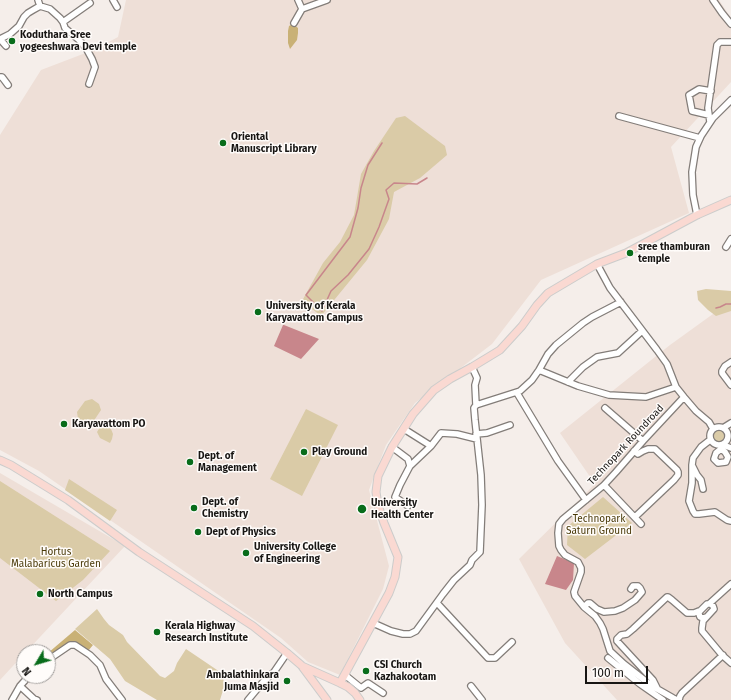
<!DOCTYPE html>
<html>
<head>
<meta charset="utf-8">
<style>
  body { margin:0 }
  #map { position:relative; width:731px; height:700px; overflow:hidden; background:#f5eeea; font-family:"Fira Sans",sans-serif }
  canvas { display:block }
  .north { position:absolute; left:16px; top:644px; width:40px; height:40px; box-sizing:border-box; background:#fffcfa; border:1px solid #a3a09e; border-radius:50%; rotate:232deg; font-size:11px; font-weight:700; line-height:16px; text-align:center; color:#181614 }
  .north::after { content:''; display:block; margin:auto; width:14px; height:18px; background:#086c1a; clip-path:polygon(50% 0,100% 100%,50% 72%,0 100%) }
  .scale { position:absolute; left:585px; top:666px; width:63px; height:18px; box-sizing:border-box; border:2px solid #181614; border-top:0; padding-left:5px; font-size:12px; line-height:14px; white-space:nowrap; color:#181614; -webkit-text-stroke:3px #fffcfa; paint-order:stroke }
</style>
</head>
<body>
<div id="map">
<canvas width="731" height="700"></canvas>
<div class="north">N</div>
<div class="scale">100 m</div>
</div>
<script>
const ctx = document.querySelector('canvas').getContext('2d');
ctx.lineJoin = 'round';
function paint(path, color) {
  ctx.fillStyle = color;
  ctx.fill(path, 'evenodd');
}
function poly(rows) {
  const path = new Path2D();
  for (const r of rows) {
    if (r.length === 3) {
      path.moveTo(r[0] + r[2], r[1]);
      path.arc(r[0], r[1], r[2], 0, 2 * Math.PI);
      continue;
    }
    path.moveTo(r[0], r[1]);
    for (let i = 2; i < r.length; i += 2) path.lineTo(r[i], r[i + 1]);
  }
  return path;
}
function trace(path, color, width, dash) {
  ctx.strokeStyle = color;
  ctx.lineWidth = width;
  ctx.lineCap = dash ? 'butt' : 'round';
  ctx.setLineDash(dash || []);
  ctx.stroke(path);
}
function drawText(font, color, halo, rows, align = 'center') {
  ctx.font = font + ' "Fira Sans",sans-serif';
  ctx.lineWidth = 3;
  ctx.setLineDash([]);
  ctx.textBaseline = 'middle';
  ctx.strokeStyle = halo;
  ctx.fillStyle = color;
  for (const [text, x, y, turn = 0] of rows) {
    ctx.save();
    ctx.translate(x, y);
    ctx.rotate((+turn || 0) * Math.PI / 180);
    ctx.textAlign = isNaN(turn) ? turn : align;
    if (halo) ctx.strokeText(text, 0, 0);
    ctx.fillText(text, 0, 0);
    ctx.restore();
  }
}
paint(poly([
  [126,0,719,0,731,18,731,82,671,147,689,213,541,280,492,344,415,403,386,445,369,490,389,566,383,589,340,675,308,662,281,638,39,471,0,450,0,135,41,70,96,49,118,37],
  [731,301,731,700,617,700,565,643,519,559,595,484,560,433,670,345],
  [0,473,125,546,26,652,24,652,24,654,0,680]
]), '#eedfd7');
paint(poly([
  [405,116,445,146,447,155,420,178,394,192,389,219,367,260,321,316,302,301,323,263,340,242,354,215,361,174,374,151,396,118],
  [706,289,731,291,731,311,716,316,708,310,698,300,697,291],
  [92,399,99,404,101,410,93,422,88,425,78,419,77,412,85,401],
  [306,409,338,425,302,496,270,479],
  [103,422,108,426,111,429,113,434,112,439,110,443,100,438,97,432],
  [719,436,7],
  [69,479,117,510,110,521,65,490],
  [0,481,110,551,83,580,56,601,0,558],
  [603,497,632,523,585,559,567,545,568,526],
  [97,609,104,619,109,625,123,635,127,642,160,676,165,678,174,671,177,663,186,649,223,674,224,687,220,700,157,700,125,681,110,659,75,629]
]), '#dacba7');
paint(poly([
  [293,24,298,28,298,33,297,40,290,49,288,43,288,31,289,26],
  [75,630,93,645,88,651,75,643,69,642,64,645,48,657,48,653]
]), '#c9b176');
paint(poly([
  [283,325,284,325,319,339,301,359,274,346],
  [557,556,574,563,573,580,566,590,545,584]
]), '#c8868b');
trace(poly([
  [382,143,368,165,361,188,358,208,350,237,306,295,322,311,331,291,348,275,369,249,379,227,389,199,386,190,394,183,417,184,427,178],
  [716,308,720,307,726,304,731,304]
]), '#c8868b', 1.5);
const minor = poly([
  [38,0,40,6],
  [113,0,117,7],
  [298,0,302,9],
  [713,0,722,13,731,24],
  [63,22,90,3],
  [294,23,302,9,327,0],
  [0,39,10,34,19,26,24,17,28,13,33,10,40,6,50,9,60,18,63,22,65,28,79,40,86,48,92,59,95,67,89,84],
  [0,39,6,46],
  [0,77,2,77,8,85],
  [709,115,692,111,689,95,699,89,711,91],
  [619,116,700,138],
  [710,122,708,108,717,45,720,42,731,42],
  [697,215,693,195,692,172,696,147,701,136,713,118,731,100],
  [726,247,731,239],
  [597,264,610,288,657,350,667,364,676,387,684,397,696,411,709,422,713,429],
  [731,362,725,366,722,371,722,373,731,385],
  [539,370,578,386,609,395,646,397,676,387],
  [568,382,583,367,597,357,618,353,642,331],
  [517,393,558,461,586,500],
  [476,405,520,391,532,380,539,370,548,354,556,345,583,323,592,317,621,302],
  [605,408,643,441],
  [719,436,9],
  [723,428,731,423],
  [404,429,431,446],
  [476,434,487,433,510,425],
  [723,445,731,448],
  [721,446,721,449,716,453,714,459,718,463,726,462,728,457,725,452,721,449],
  [392,447,408,459,410,466,400,485,395,497,408,506],
  [634,451,638,454,643,451,648,449,655,449,677,470,678,472,678,475,674,480,635,517],
  [692,465,692,483,689,501,693,511,695,514,699,514,715,512,727,520,731,521],
  [410,466,431,446,441,433,457,434,477,439],
  [604,485,641,524],
  [703,489,701,480,697,475,692,465,693,458,701,447,710,440],
  [437,603,488,658,495,658,512,642],
  [710,603,731,584],
  [584,607,588,603,590,603,597,609,604,612,615,611,623,608,635,600,642,592,640,588,638,586,633,586,631,589],
  [706,617,703,618,700,617,699,614,699,612,707,604,711,604,713,606,714,609,703,621,702,628,702,631,722,655,731,663],
  [373,623,391,631,403,634,410,634,416,631,443,594,454,580,470,565,472,560,480,552,482,505,481,475,475,420,474,408,476,405,475,385,477,378,472,367],
  [608,658,640,684,663,700],
  [48,660,70,645,75,645,90,655,100,665,106,679,122,700],
  [345,675,361,688,368,683,383,693],
  [20,686,34,699,37,700],
  [471,686,482,700],
  [657,688,653,680,617,641,617,639,621,635,627,634,633,629,667,597,668,597,672,600,687,613,694,613,699,611],
  [12,700,20,686,29,676],
  [248,700,263,682,274,672,287,653],
  [677,700,673,698,652,686,624,664,610,651,603,629,600,623,595,616,584,607,575,596,574,592,581,572,581,568,578,562,565,555,561,550,559,546,558,533,559,524,563,519,604,485,616,472,643,441,684,397],
  [679,700,680,696,682,693,723,655]
]);
const major = poly([
  [0,460,11,465,68,500,139,552,253,626,287,653,301,665,327,700],
  [302,666,340,683,348,687,355,693,360,700],
  [340,683,389,593,395,577,398,557,384,523,378,505,376,492,378,476,392,447,413,414,434,390,450,379,472,367,500,350,522,326,537,305,548,293,597,264,626,253,697,215,731,200]
]);
trace(minor, '#837d79', 8);
trace(major, '#cccccb', 9);
trace(minor, '#fff', 5.5);
trace(major, '#fad9d2', 7);
for (const [x, y, r, color] of [
  [12,41,4,"#086c1a"],
  [223,143,4,"#086c1a"],
  [630,253,4,"#086c1a"],
  [258,312,4,"#086c1a"],
  [64,424,4,"#086c1a"],
  [304,452,4,"#086c1a"],
  [190,462,4,"#086c1a"],
  [194,508,4,"#086c1a"],
  [362,509,5,"#086c1a"],
  [198,532,4,"#086c1a"],
  [246,553,4,"#086c1a"],
  [40,594,4,"#086c1a"],
  [157,632,4,"#086c1a"],
  [366,671,4,"#086c1a"],
  [287,681,4,"#086c1a"]
]) {
  const dot = new Path2D();
  dot.arc(x, y, r, 0, 2 * Math.PI);
  ctx.fillStyle = color;
  ctx.fill(dot);
  trace(dot, '#fffcfa', 1.5);
}
drawText('bold 10px', '#181614', '#fffcfa', [
  ["Koduthara Sree",20,35],
  ["yogeeshwara Devi temple",20,47],
  ["Oriental",231,137],
  ["Manuscript Library",231,149],
  ["sree thamburan",638,247],
  ["temple",638,259],
  ["University of Kerala",266,306],
  ["Karyavattom Campus",266,318],
  ["Karyavattom PO",72,424],
  ["Play Ground",312,452],
  ["Dept. of",198,456],
  ["Management",198,468],
  ["Dept. of",202,502],
  ["Chemistry",202,514],
  ["University",371,503],
  ["Health Center",371,515],
  ["Dept of Physics",206,532],
  ["University College",254,547],
  ["of Engineering",254,559],
  ["North Campus",48,594],
  ["Kerala Highway",165,626],
  ["Research Institute",165,638],
  ["CSI Church",374,665],
  ["Kazhakootam",374,677],
  ["Ambalathinkara",279,675,"right"],
  ["Juma Masjid",279,687,"right"]
], 'left');
drawText('10px', '#181614', '#fffcfa', [
  ["Technopark Roundroad",626,445,-47]
]);
drawText('10px', '#493907', '#fffcfa', [
  ["Technopark",599,519],
  ["Saturn Ground",599,531],
  ["Hortus",56,552],
  ["Malabaricus Garden",56,564]
]);
</script>
</body>
</html>
